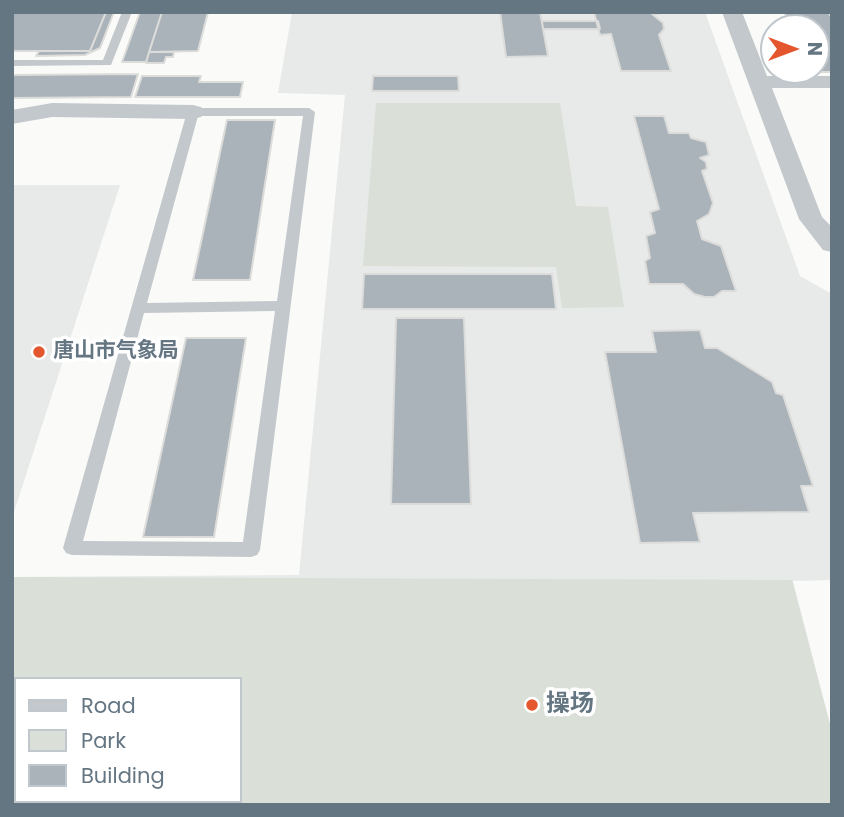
<!DOCTYPE html>
<html>
<head>
<meta charset="utf-8">
<style>
  body { margin:0 }
  #map { position:relative; width:844px; height:817px; overflow:hidden; background:#fafaf8; font-family:Poppins,sans-serif }
  canvas { display:block }
  .frame { position:absolute; inset:0; border:14px solid #657683; pointer-events:none }
  .legend { position:absolute; left:14px; top:677px; width:228px; height:126px; box-sizing:border-box; background:#fff; border:2px solid #c1c8cd; margin:0; padding:9px 12px; list-style:none; font-size:21px; color:#657683 }
  .legend li { display:flex; align-items:center; gap:14px; height:35px }
  .legend b { width:35px; border:2px solid #c1c8cd }
  .north { position:absolute; left:760px; top:14px; width:70px; height:70px; box-sizing:border-box; background:#fff; border:2px solid #c1c8cd; border-radius:50%; rotate:90deg; font-size:19px; font-weight:700; line-height:28px; text-align:center; color:#657683 }
  .north::after { content:''; display:block; margin:auto; width:24px; height:32px; background:#e4572e; clip-path:polygon(50% 0,100% 100%,50% 72%,0 100%) }
</style>
</head>
<body>
<div id="map">
<canvas width="844" height="817"></canvas>
<div class="frame"></div>
<ul class="legend">
<li><b style="height:9px;background:#c3c8cc"></b>Road</li>
<li><b style="height:19px;background:#dadfd7"></b>Park</li>
<li><b style="height:19px;background:#aab3b9"></b>Building</li>
</ul>
<div class="north">N</div>
</div>
<script>
const ctx = document.querySelector('canvas').getContext('2d');
ctx.lineJoin = 'round';
function paint(path, color) {
  ctx.fillStyle = color;
  ctx.fill(path, 'evenodd');
}
function poly(rows) {
  const path = new Path2D();
  for (const r of rows) {
    path.moveTo(r[0], r[1]);
    for (let i = 2; i < r.length; i += 2) path.lineTo(r[i], r[i + 1]);
  }
  return path;
}
function trace(path, color, width, dash) {
  ctx.strokeStyle = color;
  ctx.lineWidth = width;
  ctx.lineCap = dash ? 'butt' : 'round';
  ctx.setLineDash(dash || []);
  ctx.stroke(path);
}
function drawText(font, color, halo, rows, align = 'center') {
  ctx.font = font + ' Poppins,"Noto Sans SC",sans-serif';
  ctx.lineWidth = 7;
  ctx.setLineDash([]);
  ctx.textBaseline = 'middle';
  ctx.strokeStyle = halo;
  ctx.fillStyle = color;
  for (const [text, x, y, turn = 0] of rows) {
    ctx.save();
    ctx.translate(x, y);
    ctx.rotate((+turn || 0) * Math.PI / 180);
    ctx.textAlign = isNaN(turn) ? turn : align;
    if (halo) ctx.strokeText(text, 0, 0);
    ctx.fillText(text, 0, 0);
    ctx.restore();
  }
}
paint(poly([
  [292,12,705,12,800,276,832,294,832,580,793,581,832,732,832,805,12,805,12,577,299,575,345,95,278,93],
  [16,679,240,679,240,801,16,801],
  [12,185,120,185,12,518]
]), '#e8e9e9');
paint(poly([
  [376,103,560,103,576,206,608,207,624,307,562,308,556,267,363,266],
  [12,577,792,580,832,732,832,805,12,805],
  [16,679,240,679,240,801,16,801]
]), '#dadfd7');
const building = poly([
  [12,12,106,12,90,51,12,51,12,12],
  [106,12,114,12,100,48,85,55,36,56,39,51,90,51,106,12],
  [140,12,162,12,146,62,122,62,140,12],
  [162,12,208,12,198,51,149,52,162,12],
  [500,12,540,12,548,56,506,57,500,12],
  [594,12,658,12,659,14,652,14,663,23,664,29,659,35,671,71,621,71,611,34,600,35,594,12],
  [784,12,828,12,832,18,832,72,812,72,816,70,816,28,792,28,784,12],
  [542,21,598,21,600,29,543,29,542,21],
  [149,52,174,52,173,57,166,57,164,63,146,63,149,52],
  [138,74,131,97,12,98,12,75,138,74],
  [142,76,201,76,199,82,243,82,240,97,135,97,142,76],
  [373,76,458,76,459,91,372,91,373,76],
  [634,116,664,116,669,133,689,133,691,138,706,142,709,155,700,158,706,162,707,169,702,171,713,203,709,214,697,221,702,239,721,246,736,291,722,291,714,297,705,297,694,294,683,284,649,284,645,261,650,258,646,236,655,233,650,212,659,209,634,116],
  [227,120,275,120,250,280,193,280,227,120],
  [364,274,552,274,556,309,362,309,364,274],
  [396,318,464,318,471,504,391,504,396,318],
  [700,330,705,348,717,348,772,382,776,393,783,395,813,486,801,486,809,512,693,513,700,542,640,543,605,352,656,352,652,331,700,330],
  [186,338,246,338,214,537,143,537,186,338]
]);
paint(building, '#aab3b9');
trace(building, '#dcdcda', 2);
paint(poly([
  [122,12,132,12,111,65,12,66,12,60,103,60,122,12],
  [193,108,309,108,315,112,260,550,257,555,251,557,72,555,66,553,63,548,187,112,193,108],
  [198,116,303,116,277,301,147,303,198,116],
  [275,311,243,542,83,541,144,313,275,311]
]), '#c3c8cc');
paint(poly([
  [722,12,742,12,767,76,832,76,832,88,772,88,822,217,832,227,832,252,823,250,799,219,722,12],
  [52,103,193,105,201,107,204,112,201,117,193,119,52,117,12,124,12,110,52,103]
]), '#c3c8cc');
for (const [x, y, r, color] of [
  [39,352,7,"#e4572e"],
  [532,705,7,"#e4572e"]
]) {
  const dot = new Path2D();
  dot.arc(x, y, r, 0, 2 * Math.PI);
  ctx.fillStyle = color;
  ctx.fill(dot);
  trace(dot, '#fff', 2.5);
}
drawText('bold 21px', '#657683', '#fff', [
  ["唐山市气象局",53,352]
], 'left');
drawText('bold 24px', '#657683', '#fff', [
  ["操场",546,705]
], 'left');
</script>
</body>
</html>
